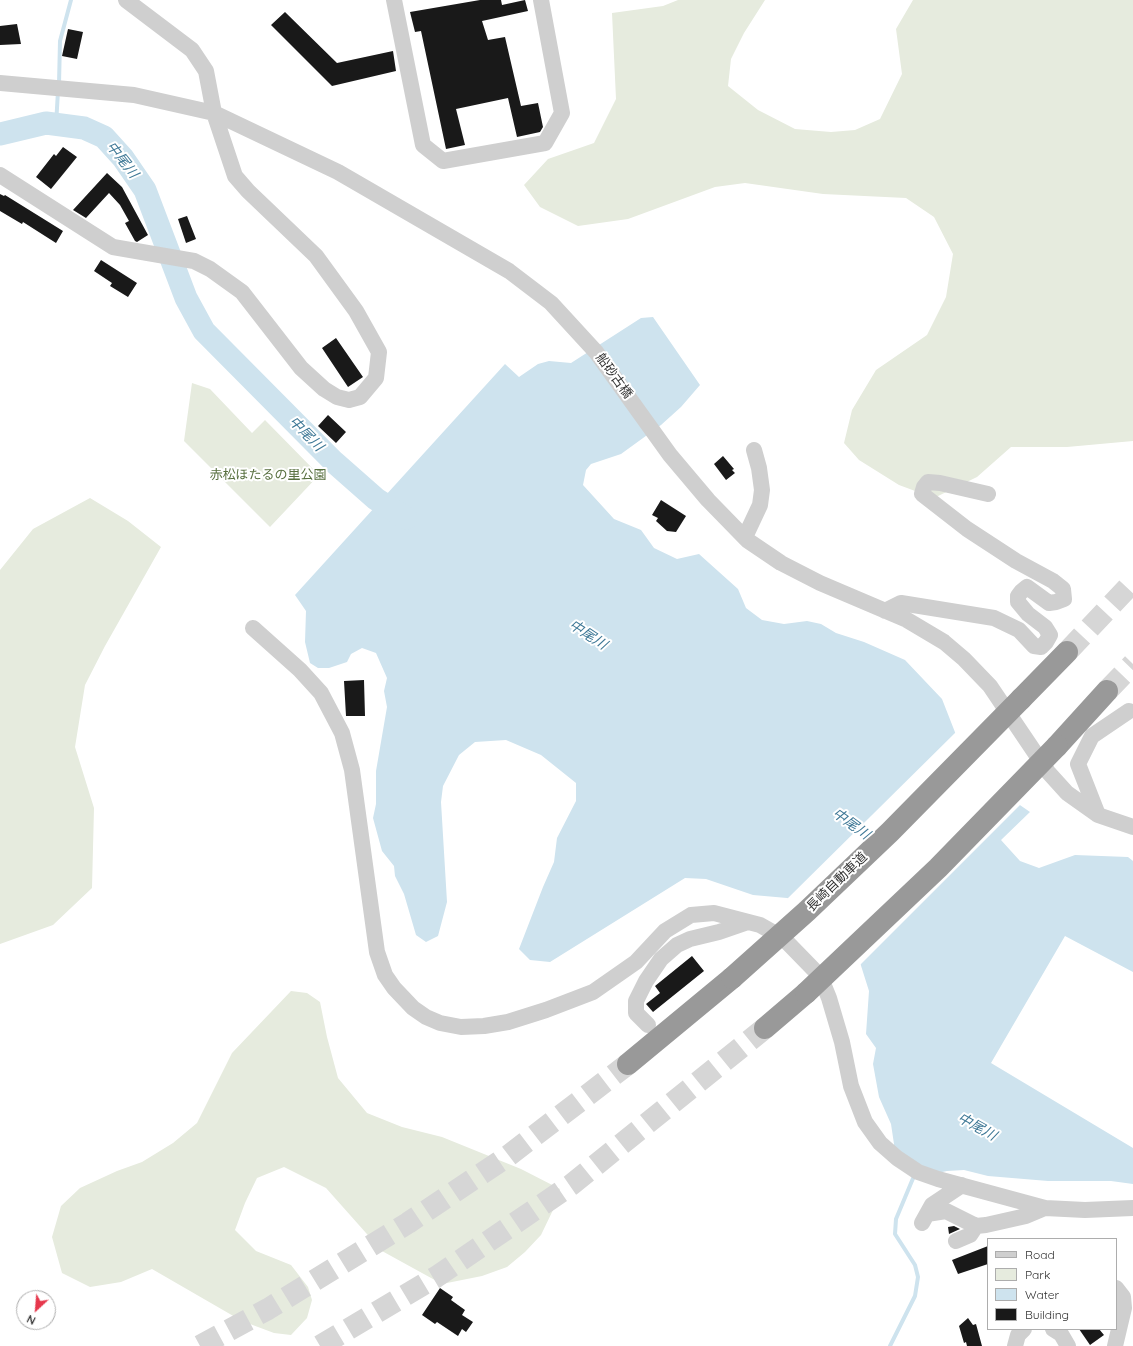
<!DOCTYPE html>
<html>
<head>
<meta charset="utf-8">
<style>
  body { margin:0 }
  #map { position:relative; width:1133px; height:1346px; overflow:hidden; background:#fff; font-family:Quicksand,sans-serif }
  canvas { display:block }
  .legend { position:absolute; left:987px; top:1238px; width:130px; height:92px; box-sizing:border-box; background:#fff; border:1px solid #adadad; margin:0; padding:5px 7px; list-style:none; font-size:12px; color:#323232 }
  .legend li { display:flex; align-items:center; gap:8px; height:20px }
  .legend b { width:20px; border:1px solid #adadad }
  .north { position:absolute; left:16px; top:1290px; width:40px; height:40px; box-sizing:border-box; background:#fff; border:1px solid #adadad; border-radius:50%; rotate:206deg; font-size:11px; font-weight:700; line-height:16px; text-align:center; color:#323232 }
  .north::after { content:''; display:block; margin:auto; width:14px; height:18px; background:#e6374c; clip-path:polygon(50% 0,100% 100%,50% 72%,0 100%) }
</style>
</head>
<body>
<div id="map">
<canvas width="1133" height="1346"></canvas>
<ul class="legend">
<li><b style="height:5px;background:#cfcfcf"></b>Road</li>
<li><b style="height:11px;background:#e6ebde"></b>Park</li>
<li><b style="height:11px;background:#cee3ee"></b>Water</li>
<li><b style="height:11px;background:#191919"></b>Building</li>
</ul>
<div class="north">N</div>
</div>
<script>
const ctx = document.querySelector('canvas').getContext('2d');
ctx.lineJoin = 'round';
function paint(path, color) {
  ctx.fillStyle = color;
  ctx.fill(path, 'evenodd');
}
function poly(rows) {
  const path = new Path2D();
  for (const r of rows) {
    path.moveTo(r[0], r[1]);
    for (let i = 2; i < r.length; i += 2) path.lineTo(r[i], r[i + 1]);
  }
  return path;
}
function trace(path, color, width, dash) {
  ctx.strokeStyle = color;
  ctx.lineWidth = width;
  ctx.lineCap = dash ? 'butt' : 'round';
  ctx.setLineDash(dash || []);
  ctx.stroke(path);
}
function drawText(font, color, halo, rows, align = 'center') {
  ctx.font = font + ' Quicksand,"Noto Sans JP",sans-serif';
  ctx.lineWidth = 4;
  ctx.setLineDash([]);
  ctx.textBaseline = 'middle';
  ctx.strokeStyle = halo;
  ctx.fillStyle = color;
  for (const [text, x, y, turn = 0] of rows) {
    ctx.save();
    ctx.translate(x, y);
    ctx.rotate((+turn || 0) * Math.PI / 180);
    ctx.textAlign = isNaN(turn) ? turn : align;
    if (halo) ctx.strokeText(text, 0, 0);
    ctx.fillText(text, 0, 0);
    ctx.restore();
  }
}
paint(poly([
  [678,0,765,0,744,33,731,59,728,86,758,110,795,129,831,132,855,130,880,119,902,74,896,29,913,0,1133,0,1133,441,1067,447,1011,447,977,477,934,498,899,485,859,460,844,443,852,410,876,370,927,335,946,297,953,254,934,217,906,198,823,194,745,183,715,187,628,219,578,226,540,207,524,185,548,159,594,143,616,99,612,13,663,6],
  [192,383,210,389,252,433,265,420,319,475,270,527,184,441],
  [90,498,128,521,161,547,105,646,85,685,75,747,94,808,92,888,53,925,0,944,0,570,33,529],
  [291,991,307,993,320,1002,327,1037,338,1078,367,1113,402,1127,442,1137,521,1169,560,1189,553,1210,541,1235,525,1252,507,1267,482,1276,442,1284,382,1251,326,1188,284,1167,257,1178,245,1203,235,1230,256,1251,291,1265,308,1287,312,1300,307,1318,291,1335,274,1333,242,1321,152,1269,121,1282,90,1287,62,1273,52,1237,61,1206,80,1188,117,1171,142,1162,173,1143,197,1123,232,1053]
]), '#e6ebde');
paint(poly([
  [653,317,700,385,681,407,661,425,621,454,591,464,586,470,583,485,614,519,641,530,654,548,677,559,699,554,738,589,746,608,762,620,784,624,807,621,821,624,836,633,864,642,905,660,942,699,960,745,982,773,1017,803,1030,812,1001,840,1020,861,1039,868,1075,855,1128,857,1133,861,1133,972,1065,936,991,1063,1133,1148,1133,1184,1111,1181,1048,1181,988,1176,964,1170,947,1171,918,1177,893,1151,894,1144,891,1124,879,1097,873,1064,876,1048,866,1034,869,991,857,953,822,911,787,898,753,895,706,879,685,878,550,962,530,960,519,949,543,887,554,862,557,838,576,801,576,783,541,755,506,740,475,742,459,755,443,786,441,802,447,902,438,936,426,942,416,935,404,894,395,876,394,866,382,851,373,818,376,804,376,771,387,707,384,691,387,678,376,653,362,648,351,654,347,662,329,668,318,668,310,663,305,642,306,611,295,595,505,364,519,377,538,364,549,361,571,363,641,318]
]), '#cee3ee');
paint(poly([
  [957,731,962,744,983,771,1021,804,859,966,855,954,820,913,786,900]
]), '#fff');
trace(poly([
  [59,84,60,41,71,0],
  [56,125,58,91],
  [890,1346,915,1296,918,1277,915,1265,895,1234,896,1219,914,1176]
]), '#cee3ee', 4);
trace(poly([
  [0,134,46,123,84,128,104,137,123,158,145,190,186,298,204,331,334,462,376,499,406,518]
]), '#cee3ee', 23);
paint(poly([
  [480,0,501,0,502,5,525,0,528,11,482,21,488,40,505,37,521,106,538,103,543,127,540,132,517,137,508,98,456,109,465,145,446,149,421,31,415,32,410,12],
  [285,12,337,63,393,51,396,71,332,86,271,25],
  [17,24,21,44,0,45,0,26],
  [68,29,83,32,77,59,62,56],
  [63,147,77,157,51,189,36,177,54,154,56,156],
  [107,173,122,187,148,235,137,242,135,241,125,223,129,221,120,205,109,193,86,218,73,210],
  [0,194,4,196,5,195,63,231,56,243,23,222,22,224,0,211],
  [187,216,196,239,186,243,178,219],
  [101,260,137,283,128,297,110,286,112,283,94,271],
  [336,338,363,377,348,387,322,348],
  [328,415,346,432,336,443,318,426],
  [723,456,734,469,732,470,735,473,726,480,714,464],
  [661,500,686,516,676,532,667,531,656,521,658,518,652,515],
  [364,680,365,716,346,716,344,681],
  [692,956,704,971,653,1012,646,1004,660,993,655,986],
  [954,1226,960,1229,949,1234,948,1227],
  [988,1246,988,1264,958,1274,952,1260],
  [440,1288,453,1297,451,1300,465,1310,462,1315,473,1322,466,1332,462,1329,458,1336,437,1322,435,1324,422,1315],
  [968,1318,973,1325,976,1324,982,1346,967,1346,966,1342,964,1343,959,1326],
  [1079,1329,1099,1329,1104,1335,1090,1345]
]), '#191919');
trace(poly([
  [1067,652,1133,582],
  [1107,691,1133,664],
  [200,1346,268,1309,408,1223,508,1156,628,1064],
  [320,1346,436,1277,571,1185,765,1028]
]), '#d6d6d6', 22, [22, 11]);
trace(poly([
  [394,0,423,145,443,161,545,143,562,113,541,0],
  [0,83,134,95,214,113,338,172,509,271,551,303,596,352,670,455,708,500,747,540,781,563,820,583,907,620,944,642,964,659,990,686,1048,772,1067,793,1098,815,1133,827],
  [0,175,113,247,194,261,210,269,242,292,301,368,324,389,337,397,349,400,360,397,376,378,379,352,356,311,316,256,248,191,235,176,214,113,206,71,192,50,126,0],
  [745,537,760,505,762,490,759,468,754,450],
  [885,611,901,603,994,618,1019,630,1034,646,1041,647,1046,642,1050,635,1045,627,1028,614,1018,602,1018,596,1021,592,1027,587,1049,603,1056,602,1064,599,1063,589,1053,581,1016,561,967,529,922,494,924,487,928,482,940,483,988,494],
  [253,628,300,670,321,693,342,733,352,770,377,952,385,975,394,988,413,1008,426,1017,440,1023,461,1027,484,1026,508,1022,546,1010,593,992,636,962,665,931,691,915,714,913,760,925,783,938,820,976,829,998,842,1042,851,1086,865,1122,880,1143,897,1158,918,1172,938,1179,1045,1208,1085,1210,1133,1208],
  [1098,815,1078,764,1092,736,1129,711],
  [648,1025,636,1013,636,1001,646,981,661,959,677,945,690,939,719,932,748,922],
  [927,1214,932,1205,962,1185],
  [922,1223,927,1214,946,1211,976,1226,986,1225,1026,1216,1045,1208],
  [956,1241,970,1235,976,1226],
  [1053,1329,1061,1334,1068,1346],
  [1015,1346,1018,1335,1024,1329],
  [1115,1346,1124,1308,1123,1297,1116,1288]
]), '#cfcfcf', 16);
trace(poly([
  [1021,699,1067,652],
  [1057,746,1107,691],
  [765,1028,806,993],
  [628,1064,732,978]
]), '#999', 22);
trace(poly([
  [732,978,807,911,890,832,1021,699],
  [806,993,938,868,1057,746]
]), '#999', 22);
drawText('13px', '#323232', '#fff', [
  ["船砂古橋",614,376,54],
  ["長崎自動車道",837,882,-44]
]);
drawText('13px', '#576f3e', '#fff', [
  ["赤松ほたるの里公園",268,475]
]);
drawText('italic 14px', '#3e7896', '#fff', [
  ["中尾川",122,160,52],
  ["中尾川",306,434,45],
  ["中尾川",588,635,33],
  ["中尾川",851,824,36],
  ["中尾川",977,1127,29]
]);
</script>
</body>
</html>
